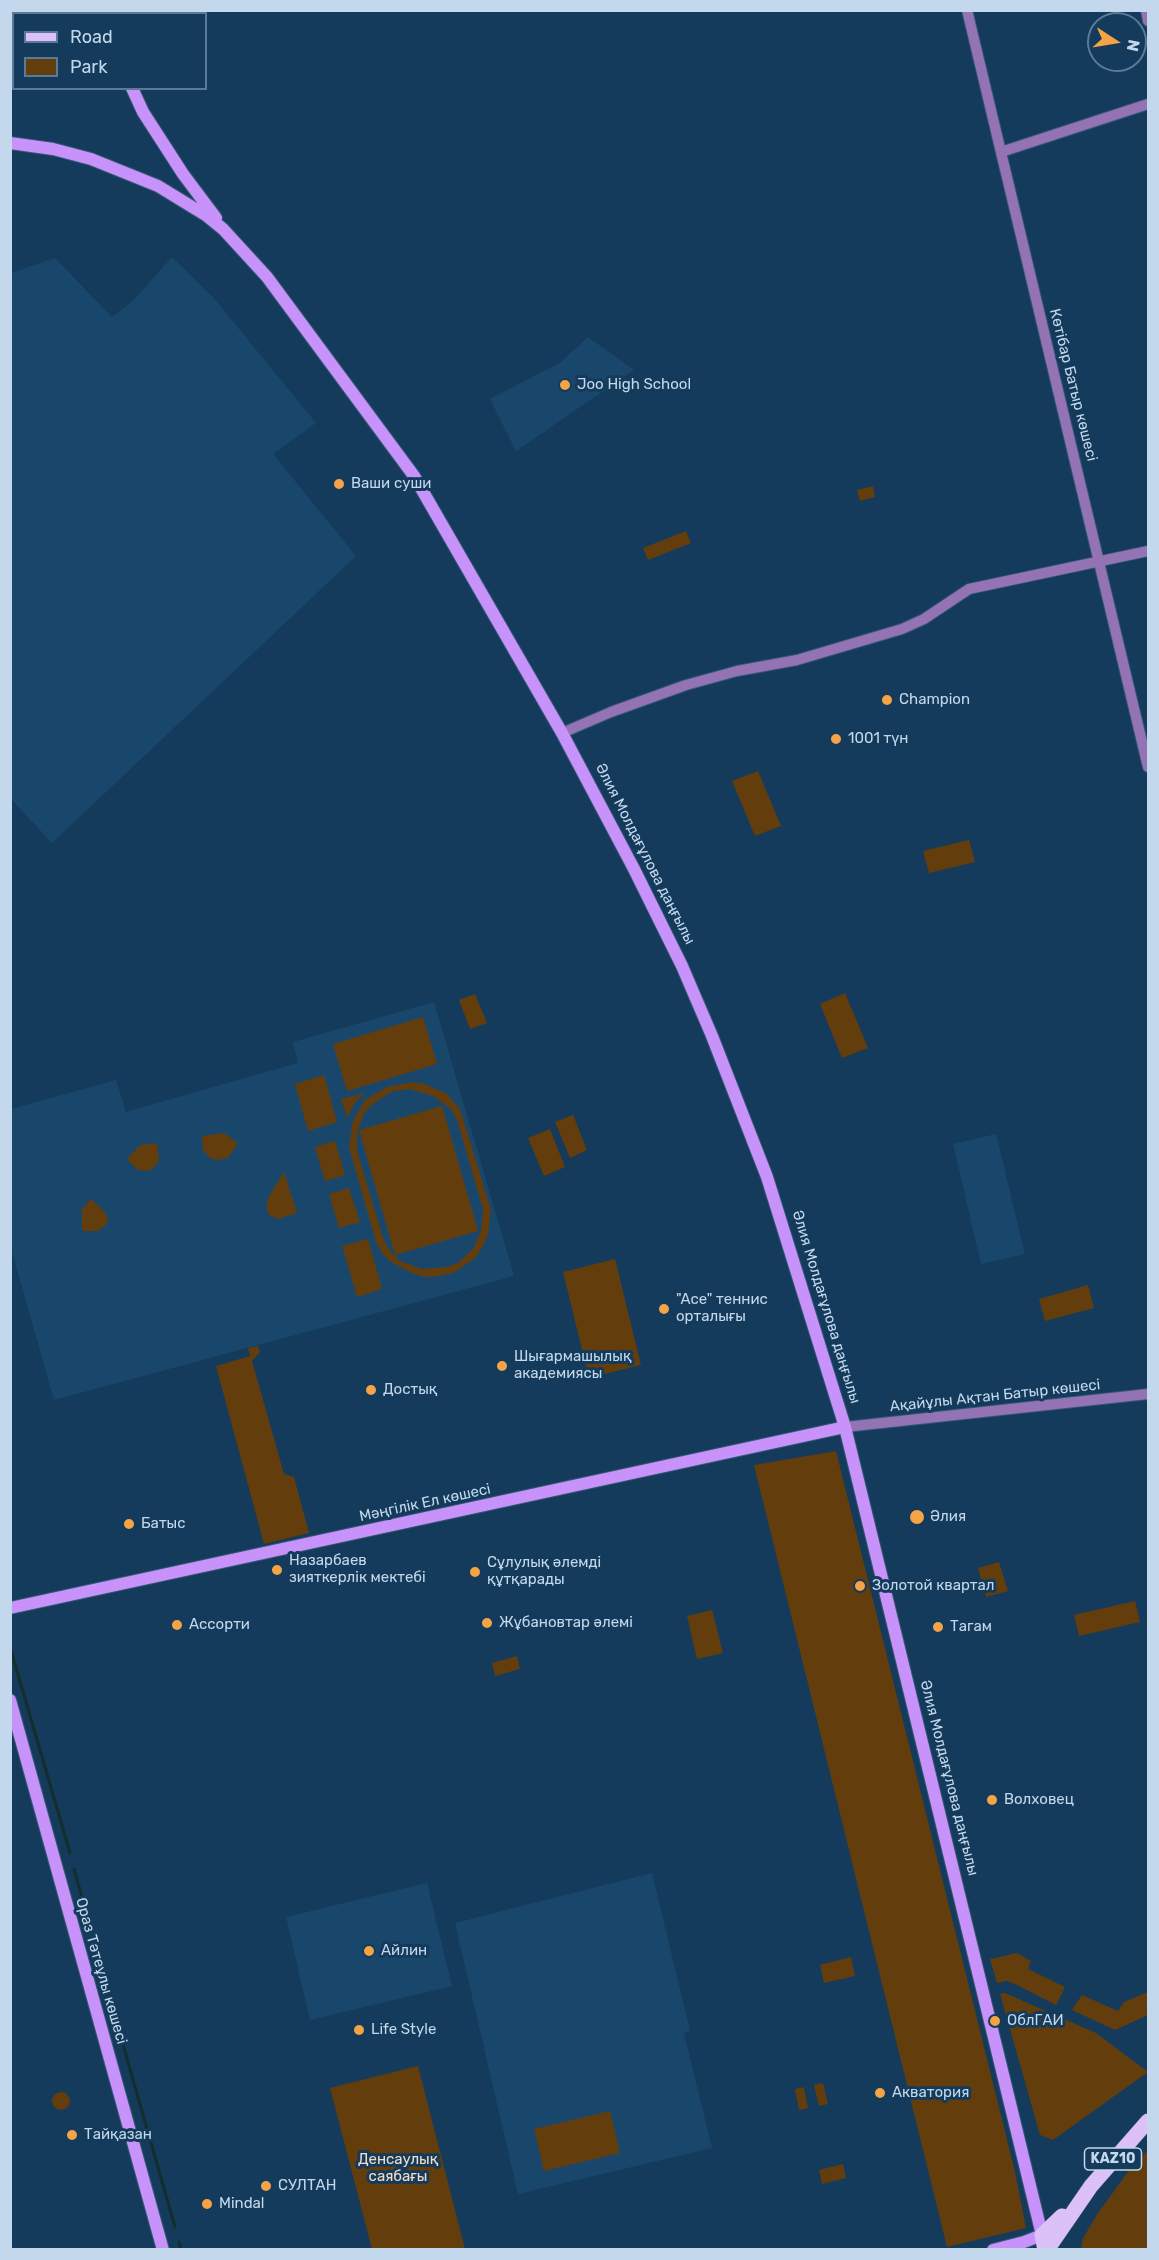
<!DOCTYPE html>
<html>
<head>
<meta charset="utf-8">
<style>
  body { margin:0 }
  #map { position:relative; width:1159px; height:2260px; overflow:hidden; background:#143b5b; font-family:Rubik,sans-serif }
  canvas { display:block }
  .frame { position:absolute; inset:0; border:12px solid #c3d8ec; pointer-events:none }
  .legend { position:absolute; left:12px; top:12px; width:195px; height:78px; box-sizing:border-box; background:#143b5b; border:2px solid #5a7a95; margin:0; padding:8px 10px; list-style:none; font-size:18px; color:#c3d8ec }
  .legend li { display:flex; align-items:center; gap:12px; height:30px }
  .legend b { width:30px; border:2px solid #5a7a95 }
  .north { position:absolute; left:1087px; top:12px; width:60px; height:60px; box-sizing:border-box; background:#143b5b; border:2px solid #5a7a95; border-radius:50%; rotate:102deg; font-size:16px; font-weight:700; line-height:24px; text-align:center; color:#c3d8ec }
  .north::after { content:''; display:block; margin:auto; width:21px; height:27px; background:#f4a345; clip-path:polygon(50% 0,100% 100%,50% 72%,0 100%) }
</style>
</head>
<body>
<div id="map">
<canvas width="1159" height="2260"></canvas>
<div class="frame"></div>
<ul class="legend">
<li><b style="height:8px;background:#dbc1f7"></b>Road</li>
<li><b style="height:16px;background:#643d0d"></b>Park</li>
</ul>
<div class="north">N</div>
</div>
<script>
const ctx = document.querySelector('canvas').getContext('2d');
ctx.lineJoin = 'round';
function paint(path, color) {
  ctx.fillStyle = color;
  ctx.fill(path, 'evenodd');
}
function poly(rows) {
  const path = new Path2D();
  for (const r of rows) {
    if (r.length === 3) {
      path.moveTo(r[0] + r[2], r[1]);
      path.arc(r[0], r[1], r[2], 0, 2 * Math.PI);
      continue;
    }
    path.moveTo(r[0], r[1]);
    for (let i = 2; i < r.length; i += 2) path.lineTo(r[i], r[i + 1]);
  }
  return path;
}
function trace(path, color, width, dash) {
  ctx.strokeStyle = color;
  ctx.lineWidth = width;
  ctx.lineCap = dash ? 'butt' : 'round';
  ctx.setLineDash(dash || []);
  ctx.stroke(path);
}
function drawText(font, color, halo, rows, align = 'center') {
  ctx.font = font + ' Rubik,sans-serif';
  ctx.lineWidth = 6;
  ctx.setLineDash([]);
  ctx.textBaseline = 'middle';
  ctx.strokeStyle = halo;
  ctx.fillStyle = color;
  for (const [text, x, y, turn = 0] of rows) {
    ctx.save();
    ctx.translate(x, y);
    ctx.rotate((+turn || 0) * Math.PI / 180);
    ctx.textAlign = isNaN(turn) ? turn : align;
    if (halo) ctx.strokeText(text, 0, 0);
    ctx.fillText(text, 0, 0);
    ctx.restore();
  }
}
paint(poly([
  [172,257,213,297,316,423,273,454,356,556,52,843,11,799,11,273,55,258,112,317,134,300],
  [588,337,634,370,516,451,490,399,561,362],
  [434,1002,514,1276,54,1400,11,1248,11,1109,116,1080,126,1112,298,1063,293,1042],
  [996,1134,1025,1254,981,1264,953,1144],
  [652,1873,690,2031,684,2033,712,2148,518,2194,455,1923],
  [427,1883,452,1986,310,2020,286,1917]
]), '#19476b');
paint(poly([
  [873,486,875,497,860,501,857,490],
  [686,531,691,543,648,560,643,548],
  [758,771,781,826,755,836,732,781],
  [969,840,975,862,929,873,923,851],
  [845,993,868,1048,842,1058,820,1004],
  [475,994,487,1023,470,1029,459,1000],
  [423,1017,437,1064,347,1091,333,1044],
  [324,1075,337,1122,308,1131,295,1084],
  [413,1082,425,1084,447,1094,460,1109,491,1210,488,1234,483,1246,475,1258,455,1272,441,1276,425,1277,414,1274,391,1262,382,1253,376,1242,349,1147,353,1121,365,1100,387,1087],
  [409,1089,433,1096,451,1109,457,1120,483,1209,481,1231,473,1249,458,1263,447,1267,422,1269,400,1261,390,1251,383,1238,357,1151,357,1133,364,1113,373,1104,386,1095,394,1091],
  [364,1093,354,1104,347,1118,341,1099],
  [442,1106,478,1231,395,1255,359,1130],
  [573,1115,587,1150,570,1158,555,1122],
  [550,1129,565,1167,544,1176,528,1138],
  [224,1133,238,1143,228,1158,217,1160,210,1158,203,1150,202,1136],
  [335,1141,345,1175,325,1181,315,1147],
  [157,1143,159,1159,157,1164,149,1171,138,1170,127,1159,140,1145],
  [284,1172,297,1213,278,1219,269,1215,266,1206,269,1196],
  [349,1188,360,1222,339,1228,329,1194],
  [91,1199,104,1211,108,1218,106,1225,98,1231,82,1231,82,1209],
  [368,1239,382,1289,357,1297,342,1246],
  [615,1259,641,1365,589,1378,563,1272],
  [1088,1285,1094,1308,1045,1321,1039,1299],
  [258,1346,260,1352,252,1361,284,1474,294,1477,309,1533,264,1544,216,1366,250,1356,248,1348],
  [836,1451,1015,2172,1026,2228,947,2247,754,1465],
  [999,1562,1008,1591,986,1597,978,1568],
  [1135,1601,1140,1622,1079,1636,1074,1615],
  [712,1610,723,1653,697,1659,687,1616],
  [517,1656,520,1669,495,1676,492,1663],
  [1017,1953,1031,1961,1028,1969,1065,1987,1056,2005,1015,1984,1006,1981,997,1983,990,1959],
  [851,1957,855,1976,824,1983,820,1965],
  [1148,1992,1148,2015,1115,2030,1072,2010,1082,1995,1118,2011,1124,2002],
  [1005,1993,1096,2033,1148,2072,1053,2140,1040,2135,1000,1994],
  [418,2066,465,2249,372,2249,330,2088],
  [823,2083,828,2104,819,2106,814,2085],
  [804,2087,808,2108,799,2110,795,2089],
  [61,2101,9],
  [610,2111,620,2153,544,2171,534,2129],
  [1148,2150,1147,2198,1148,2249,1081,2249,1083,2238,1098,2213,1130,2169],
  [843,2164,846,2178,822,2184,819,2170]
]), '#643d0d');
trace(poly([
  [10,1647,70,1853],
  [74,1869,87,1915],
  [94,1939,118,2025],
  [122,2041,175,2227],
  [179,2242,181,2250]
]), '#132e2b', 3);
const street = poly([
  [967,10,1148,767],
  [1146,10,1148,21],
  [1001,152,1148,104],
  [562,733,611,712,686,685,737,671,797,660,902,629,924,619,969,589,1148,551],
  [845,1427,1148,1394]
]);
const secondary = poly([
  [95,10,96,14],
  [132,88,143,112,183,174,216,218],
  [10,143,53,149,91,159,158,186,207,216,223,229,267,277,414,476,562,733,634,869,682,966,712,1036,767,1177,845,1427,1007,2091,1042,2235,1024,2242,993,2250],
  [10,1608,845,1427],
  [10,1700,163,2250]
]);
const primary = poly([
  [1045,2250,1042,2235,1062,2216],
  [1047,2250,1091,2186,1148,2121]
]);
trace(street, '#345775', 12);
trace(secondary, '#345775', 14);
trace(primary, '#345775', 16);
trace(street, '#9373b4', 10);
trace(secondary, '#c792fa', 12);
trace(primary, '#dbc1f7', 15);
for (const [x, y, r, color] of [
  [565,385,6,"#f4a345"],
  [339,484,6,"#f4a345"],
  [887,700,6,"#f4a345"],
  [836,739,6,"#f4a345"],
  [664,1309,6,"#f4a345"],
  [502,1366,6,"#f4a345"],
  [371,1390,6,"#f4a345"],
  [917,1517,8,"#f4a345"],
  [129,1524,6,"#f4a345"],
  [277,1570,6,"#f4a345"],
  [475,1572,6,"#f4a345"],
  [860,1586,6,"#f4a345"],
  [487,1623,6,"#f4a345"],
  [177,1625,6,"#f4a345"],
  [938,1627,6,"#f4a345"],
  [992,1800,6,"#f4a345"],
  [369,1951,6,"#f4a345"],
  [995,2021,6,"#f4a345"],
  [359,2030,6,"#f4a345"],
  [880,2093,6,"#f4a345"],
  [72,2135,6,"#f4a345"],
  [266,2186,6,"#f4a345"],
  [207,2204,6,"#f4a345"]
]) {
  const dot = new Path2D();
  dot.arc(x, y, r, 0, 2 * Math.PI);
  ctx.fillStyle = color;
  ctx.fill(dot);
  trace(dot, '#143b5b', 2);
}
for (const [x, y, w] of [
  [1113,2159,57]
]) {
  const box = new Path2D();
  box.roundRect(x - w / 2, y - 11, w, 22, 4.5);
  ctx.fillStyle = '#143b5b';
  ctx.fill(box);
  trace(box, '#c3d8ec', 1.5);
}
drawText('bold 14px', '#c3d8ec', null, [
  ["KAZ10",1113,2159]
]);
drawText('15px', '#c3d8ec', '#143b5b', [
  ["Joo High School",577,385],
  ["Ваши суши",351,484],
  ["Champion",899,700],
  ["1001 түн",848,739],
  ["\"Ace\" теннис",676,1300],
  ["орталығы",676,1317],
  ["Шығармашылық",514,1357],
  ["академиясы",514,1374],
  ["Достық",383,1390],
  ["Әлия",930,1517],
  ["Батыс",141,1524],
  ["Назарбаев",289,1561],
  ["зияткерлік мектебі",289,1578],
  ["Сұлулық әлемді",487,1563],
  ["құтқарады",487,1580],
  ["Золотой квартал",872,1586],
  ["Жұбановтар әлемі",499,1623],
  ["Ассорти",189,1625],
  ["Тагам",950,1627],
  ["Волховец",1004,1800],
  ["Айлин",381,1951],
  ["ОблГАИ",1007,2021],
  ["Life Style",371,2030],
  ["Акватория",892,2093],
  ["Тайқазан",84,2135],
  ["СУЛТАН",278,2186],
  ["Mindal",219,2204]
], 'left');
drawText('15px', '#c3d8ec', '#143b5b', [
  ["Көтібар Батыр көшесі",1073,385,76],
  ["Әлия Молдағұлова даңғылы",645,854,63],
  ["Әлия Молдағұлова даңғылы",826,1307,73],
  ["Ақайұлы Ақтан Батыр көшесі",995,1396,-6],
  ["Мәңгілік Ел көшесі",425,1503,-12],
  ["Әлия Молдағұлова даңғылы",949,1778,76],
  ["Ораз Тәтеұлы көшесі",101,1971,74]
]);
drawText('15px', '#f4ddc7', '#143b5b', [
  ["Денсаулық",398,2160],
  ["саябағы",398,2177]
]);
</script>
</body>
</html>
